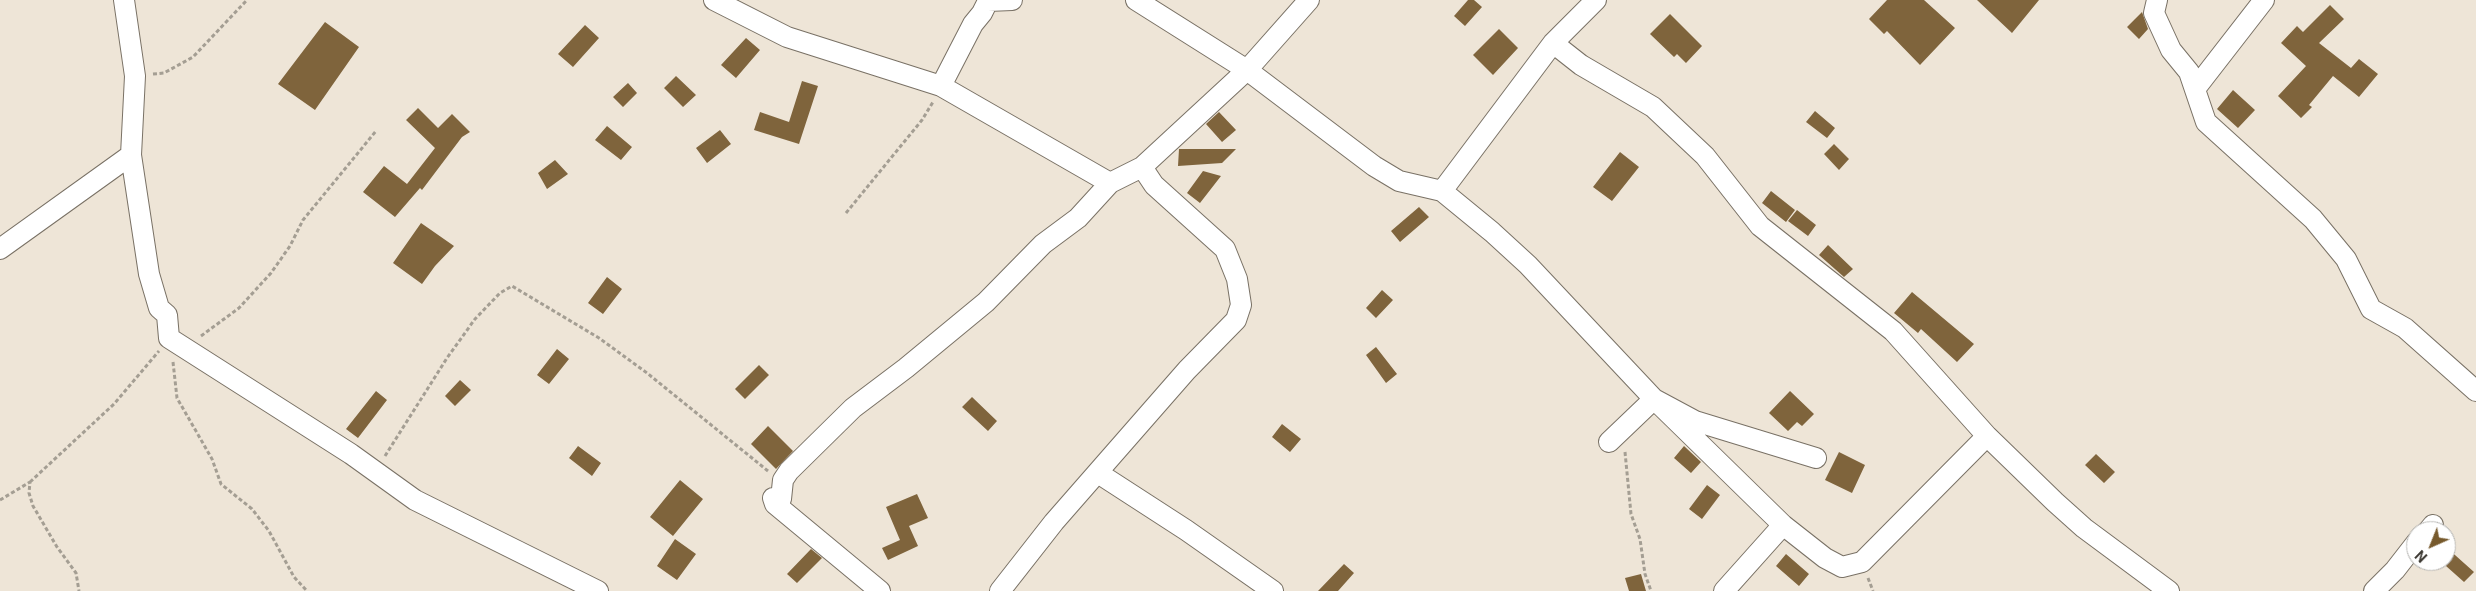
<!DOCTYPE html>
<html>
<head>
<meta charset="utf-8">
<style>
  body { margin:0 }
  #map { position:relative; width:2476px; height:591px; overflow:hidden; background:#eee5d7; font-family:Roboto,sans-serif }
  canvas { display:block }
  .north { position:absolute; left:2406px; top:521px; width:50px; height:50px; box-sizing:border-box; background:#fff; border:1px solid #b2b1ae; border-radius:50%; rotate:224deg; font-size:14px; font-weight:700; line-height:20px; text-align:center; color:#3e3b35 }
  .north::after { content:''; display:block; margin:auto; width:18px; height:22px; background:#76592c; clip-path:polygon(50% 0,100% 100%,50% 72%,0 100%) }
</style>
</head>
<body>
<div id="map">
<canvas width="2476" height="591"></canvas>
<div class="north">N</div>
</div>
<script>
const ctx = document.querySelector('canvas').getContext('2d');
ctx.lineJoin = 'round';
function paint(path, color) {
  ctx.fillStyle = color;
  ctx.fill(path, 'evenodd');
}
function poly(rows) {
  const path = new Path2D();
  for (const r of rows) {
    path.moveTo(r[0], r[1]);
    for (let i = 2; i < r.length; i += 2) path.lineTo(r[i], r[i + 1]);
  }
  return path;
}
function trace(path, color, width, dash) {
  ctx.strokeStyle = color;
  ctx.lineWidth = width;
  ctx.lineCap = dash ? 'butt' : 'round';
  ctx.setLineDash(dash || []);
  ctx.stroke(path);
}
paint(poly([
  [1468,0,1474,0,1482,7,1465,26,1454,16],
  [1887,0,1924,0,1955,28,1920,65,1887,31,1884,34,1869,19],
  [1977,0,2039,0,2012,33],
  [2330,5,2344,19,2319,43,2351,68,2359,59,2378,74,2359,97,2333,76,2309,105,2312,107,2301,118,2278,96,2306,66,2281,43,2297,26,2303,32],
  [2142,12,2148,29,2139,39,2127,27],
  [1670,14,1702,46,1686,63,1677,54,1674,57,1650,34],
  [325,22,359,47,315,110,278,84],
  [585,25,599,38,573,67,558,54],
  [1499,29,1518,48,1493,75,1473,55],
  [746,38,760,50,736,78,721,65],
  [676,76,696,95,683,107,664,88],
  [802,81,818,86,799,144,754,130,760,112,789,122],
  [628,83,637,93,623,107,613,97],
  [2233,90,2255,110,2238,128,2217,109],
  [418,108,438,128,452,114,470,132,462,137,422,190,420,188,395,217,363,192,384,166,407,184,435,148,406,120],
  [1815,111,1835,128,1827,138,1806,122],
  [1219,112,1236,130,1222,142,1206,124],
  [607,126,632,147,621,160,595,140],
  [720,130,731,144,707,163,696,148],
  [1834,144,1849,159,1839,170,1824,154],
  [1179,149,1236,149,1222,163,1178,166],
  [1620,152,1639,167,1612,201,1593,187],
  [555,160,568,174,547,189,538,173],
  [1203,171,1221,176,1200,203,1187,193],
  [1771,191,1795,210,1786,222,1762,203],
  [1419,207,1429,217,1400,242,1391,231],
  [1797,210,1816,225,1808,236,1788,221],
  [421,223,454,246,435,266,422,284,393,263],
  [1828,245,1853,269,1844,277,1819,255],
  [607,277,622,289,603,314,588,303],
  [1382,290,1393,300,1376,318,1366,308],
  [1912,292,1974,344,1957,362,1921,329,1918,333,1894,313],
  [1376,347,1397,374,1386,383,1366,355],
  [557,349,569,359,549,384,537,375],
  [759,365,769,375,745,399,735,389],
  [460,380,471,390,455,406,445,396],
  [376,391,387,400,358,438,346,429],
  [1790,391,1814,414,1802,426,1797,422,1788,431,1769,413],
  [972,397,997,421,988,431,962,407],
  [1282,424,1301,439,1290,452,1272,437],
  [768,426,793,451,776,469,751,444],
  [578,446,601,463,592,476,569,458],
  [1684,446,1701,462,1691,473,1674,458],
  [1839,452,1865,465,1852,493,1825,480],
  [2096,454,2115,472,2104,483,2085,465],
  [680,480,703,499,673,536,650,517],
  [1707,485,1720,495,1702,519,1689,509],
  [917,494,928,518,909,526,918,546,888,560,882,548,900,540,886,507],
  [675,539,696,554,677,580,657,566],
  [2446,547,2474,572,2464,582,2446,566],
  [811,549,822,558,797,583,787,574],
  [1786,554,1809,574,1799,586,1776,566],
  [1344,564,1354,573,1338,591,1318,591],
  [1641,574,1646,591,1629,591,1625,578]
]), '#7f643c');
const street = poly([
  [124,0,135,76,131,155,149,274,159,308,167,315,169,338,351,454,415,500,598,591],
  [714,0,787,37,941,86,1110,183,1142,167,1154,185,1225,249,1237,279,1241,305,1236,320,1187,370,1054,522,1000,591],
  [1136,0,1247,70,1374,166,1399,181,1442,191,1492,232,1528,265,1654,399,1783,525,1825,558,1842,567,1862,562,1987,436],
  [2157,0,2154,13,2171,50,2189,72,2206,122,2313,219,2346,259,2371,309,2405,328,2476,391],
  [1553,43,1581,65,1653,107,1705,156,1760,226,1893,331,1987,436,2055,502,2084,528,2169,591],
  [941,86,973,24,982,13,988,1,1012,0],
  [2195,89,2264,0],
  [1142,167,1247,70,1309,0],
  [1442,191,1553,43,1596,0],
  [0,249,131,155],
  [1609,442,1654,399,1695,421,1816,458],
  [1098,473,1186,530,1273,591],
  [2428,531,2433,525],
  [880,591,775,504,773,498,781,499,783,480,789,471,853,408,906,368,986,302,1043,244,1078,218,1110,183],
  [1724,591,1783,525],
  [2374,591,2395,570,2416,543]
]);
trace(street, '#797165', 22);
trace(poly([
  [153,74,164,73,193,57,246,1],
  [846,213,922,120,933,102],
  [201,336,239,308,271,273,290,246,303,220,376,131],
  [173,362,177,398,212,459,221,484,252,509,269,531,294,577,307,591],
  [1625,452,1631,514,1640,539,1645,574,1651,591],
  [385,456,447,358,475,319,500,293,512,286,599,338,647,373,768,471],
  [30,482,114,404,159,351],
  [0,500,30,482,29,493,33,506,57,547,76,573,79,591],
  [1868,578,1873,591]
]), '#a49e93', 3, [4, 2.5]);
trace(street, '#fff', 20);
</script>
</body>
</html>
